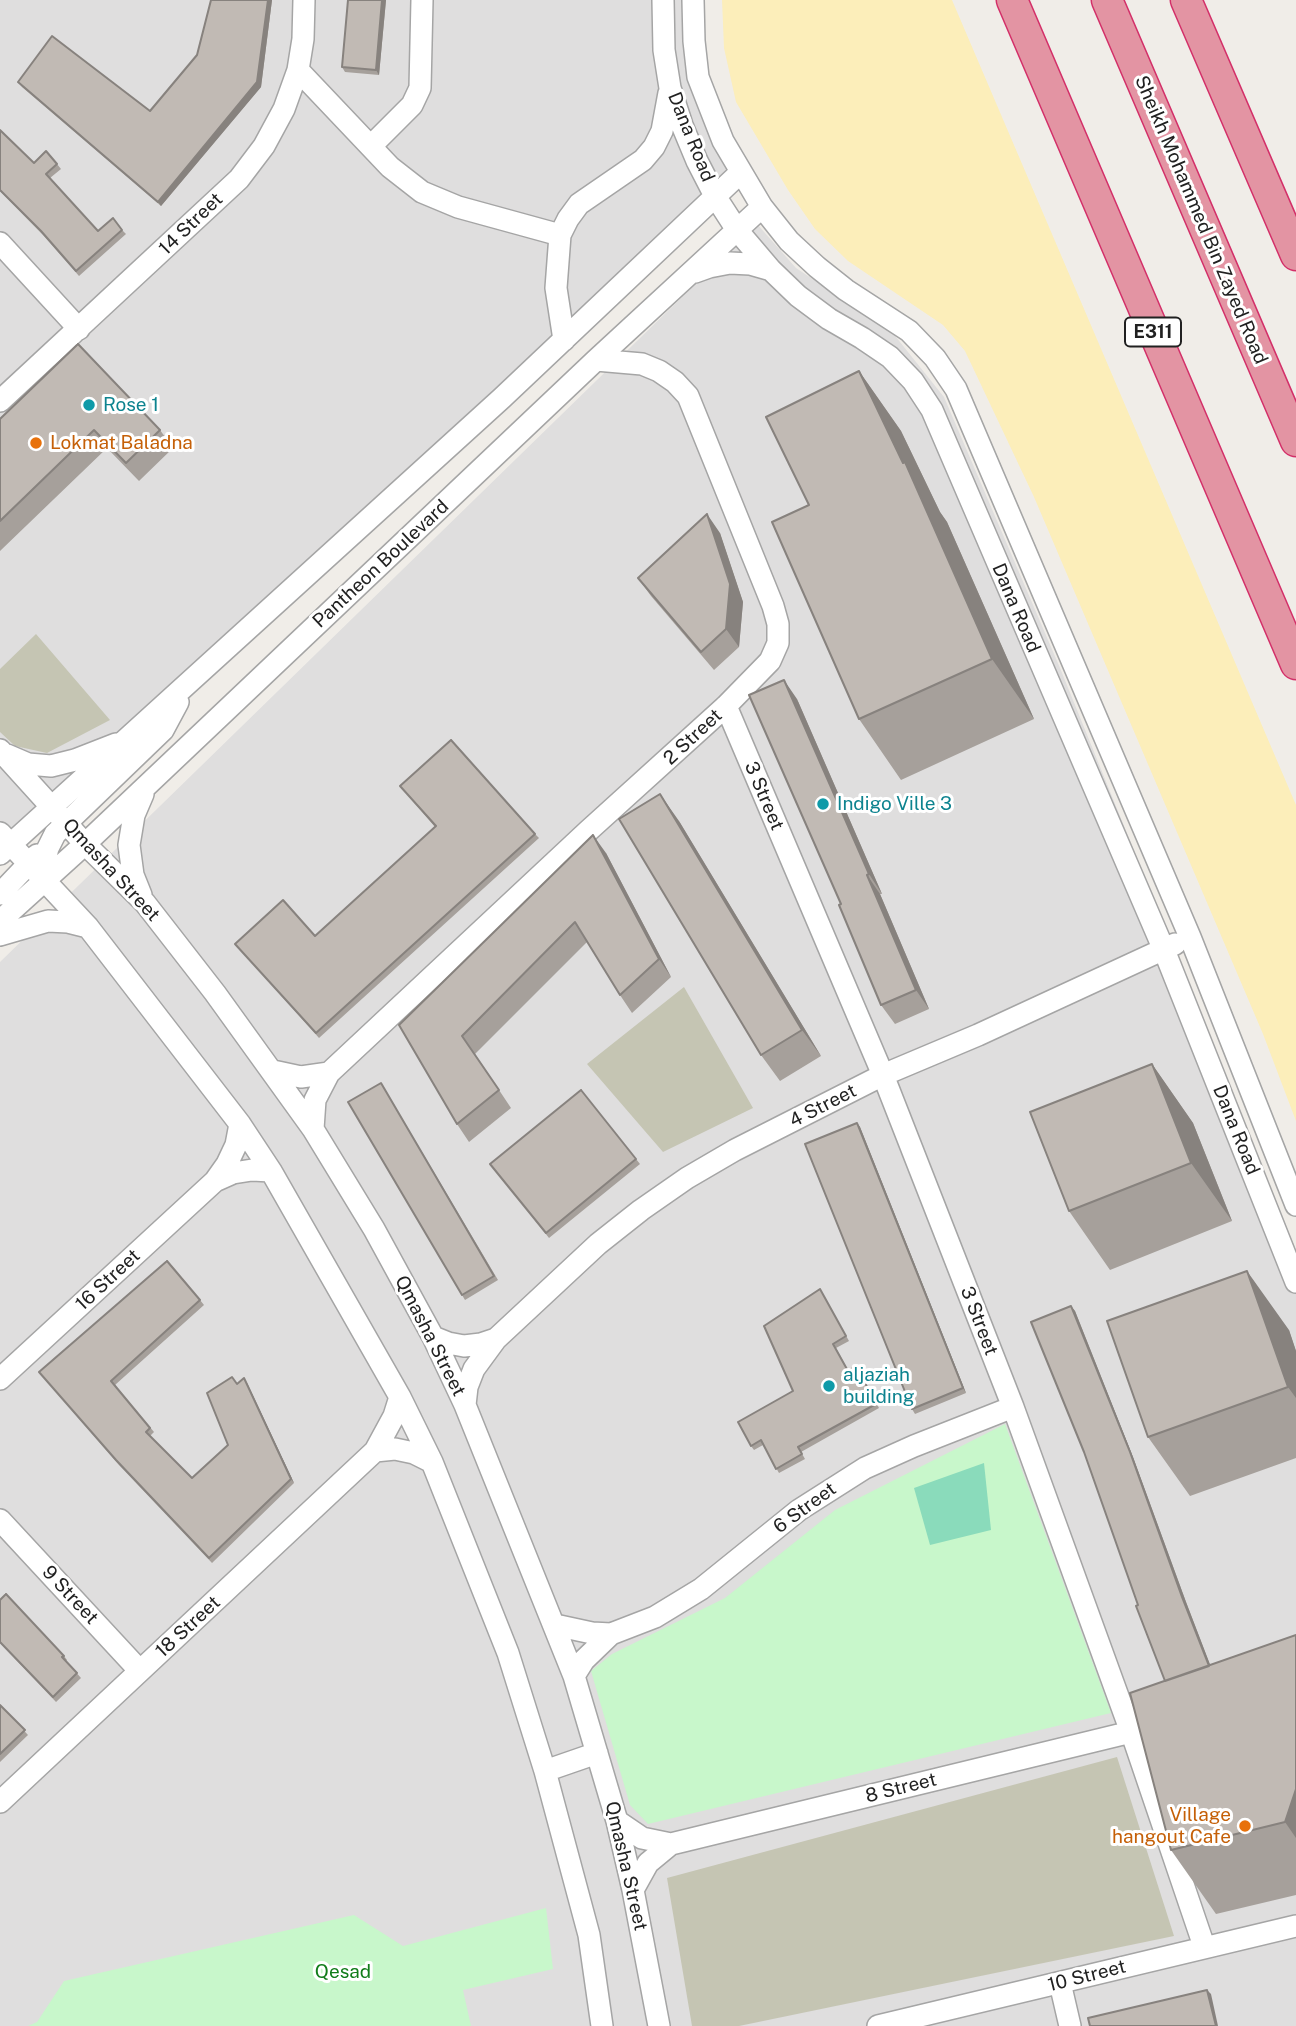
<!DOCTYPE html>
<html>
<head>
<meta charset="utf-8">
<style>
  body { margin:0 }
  canvas { display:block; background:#f0ede8 }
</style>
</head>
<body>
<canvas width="1296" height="2026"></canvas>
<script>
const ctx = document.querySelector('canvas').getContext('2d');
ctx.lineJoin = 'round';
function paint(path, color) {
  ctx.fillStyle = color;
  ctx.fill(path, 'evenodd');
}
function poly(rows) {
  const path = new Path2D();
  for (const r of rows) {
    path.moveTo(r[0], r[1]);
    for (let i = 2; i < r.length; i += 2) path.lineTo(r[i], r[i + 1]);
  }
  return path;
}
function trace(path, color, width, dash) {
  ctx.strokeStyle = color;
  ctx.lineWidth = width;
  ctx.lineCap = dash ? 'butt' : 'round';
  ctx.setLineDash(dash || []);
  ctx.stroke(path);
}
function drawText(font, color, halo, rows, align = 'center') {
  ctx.font = font + ' "Public Sans",sans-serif';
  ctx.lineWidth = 6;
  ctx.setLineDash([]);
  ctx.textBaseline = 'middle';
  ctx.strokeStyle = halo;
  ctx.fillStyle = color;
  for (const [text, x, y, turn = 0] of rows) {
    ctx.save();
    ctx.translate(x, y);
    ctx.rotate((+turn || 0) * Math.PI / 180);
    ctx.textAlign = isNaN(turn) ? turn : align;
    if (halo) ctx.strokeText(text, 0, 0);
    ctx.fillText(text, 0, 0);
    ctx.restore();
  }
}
paint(poly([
  [0,0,694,0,697,68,741,172,509,392,0,865],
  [757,224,796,268,892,332,944,397,1060,668,1296,1250,1296,2026,0,2026,0,962]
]), '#dfdede');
paint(poly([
  [36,634,110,720,47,753,15,746,0,732,0,669],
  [684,987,753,1108,663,1152,587,1064],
  [1117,1757,1174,1936,739,2026,692,2026,667,1878]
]), '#c5c5b3');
paint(poly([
  [722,0,952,0,1296,805,1296,1121,1263,1034,1034,497,965,351,943,325,848,261,815,229,788,190,736,102,724,48]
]), '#fceeba');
paint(poly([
  [1005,1424,1111,1713,648,1824,630,1805,591,1671,612,1654,725,1598,835,1510],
  [546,1908,553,1969,463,1990,471,2026,28,2026,37,2022,64,1981,354,1915,403,1946]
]), '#c8f7cb');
paint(poly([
  [984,1463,991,1530,930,1545,914,1488]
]), '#8adbbb');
const minor = poly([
  [663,0,664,50,670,88,682,125,697,161,715,196,737,230,771,270,798,296,829,319,862,338,890,357,913,381,932,410,1164,950,1296,1282],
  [693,0,694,41,698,77,723,141,762,207,789,241,817,267,846,290,909,331,935,358,956,389,1190,937,1296,1205],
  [298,70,390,167,422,192,458,207,560,235],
  [371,146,412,105,420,88,422,0],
  [0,243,79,329],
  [695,272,709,267,730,263,750,264,771,270],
  [564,340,556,288,560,235,568,219,579,204,643,160,654,147,662,131,669,93],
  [0,401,239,179,264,146,284,109,298,70,303,39,304,0],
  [726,706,883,1075,1013,1407,1135,1743,1204,1946],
  [0,750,85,844,145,903,215,993,313,1129,374,1229,433,1337,465,1405,574,1676,617,1821,633,1890,659,2026],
  [7,755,28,764,51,766,75,760,116,744],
  [0,833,88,927,240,1124,271,1171,400,1397,432,1462,508,1653,545,1771,589,1935,602,2026],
  [0,854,502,398,741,172],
  [45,880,44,864,48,848,55,834,163,730,178,702],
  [0,894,37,855],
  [141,895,133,875,129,845,134,815,143,794],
  [0,921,85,844,596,360,762,207],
  [0,935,48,921,68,922,88,927],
  [273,1071,301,1077,329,1073],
  [313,1129,315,1100,329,1073,588,831,726,706,770,661,778,643,778,624,773,606,688,396,675,382,659,371,642,364,596,360],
  [215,1181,233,1173,252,1170,271,1171],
  [433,1337,448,1343,464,1346,481,1344,496,1339],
  [0,1379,215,1181,227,1164,236,1145,240,1124],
  [465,1405,467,1387,474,1369,496,1339,598,1244,641,1210,687,1178,735,1150,883,1075,978,1035,1175,944],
  [375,1451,395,1449,414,1453,432,1462],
  [0,1520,140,1671],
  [555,1625,592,1633,611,1634,655,1617,701,1589,799,1510,865,1468,914,1446,1013,1407],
  [574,1676,584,1660,611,1634],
  [545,1771,597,1753],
  [0,1802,375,1451,394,1416,400,1397],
  [617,1821,642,1838,671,1844],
  [633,1890,648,1863,671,1844,1131,1732],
  [1060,1983,1070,2026],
  [878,2026,1296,1926]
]);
const highway = poly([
  [1012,0,1296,664],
  [1107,0,1296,441],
  [1186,0,1296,255]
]);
trace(minor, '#a5a5a5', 24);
trace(highway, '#d33069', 33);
trace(minor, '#fff', 21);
trace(highway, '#e394a3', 30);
paint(poly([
  [211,0,272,0,261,87,161,206,22,87,18,82,150,111,197,55],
  [348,0,386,0,379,75,345,72,342,67],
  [0,130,34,163,57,164,61,169,50,178,98,231,122,230,126,234,79,276,44,236,0,191],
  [859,371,901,431,940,512,947,522,1034,719,901,780,859,719,809,505],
  [0,419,160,430,173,448,139,481,107,448,0,551],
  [720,533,743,602,739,647,714,670,651,596,638,578],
  [797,699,882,894,880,894,929,1009,895,1024,881,1005,841,904],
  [400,786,535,834,539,838,319,1038,235,944,315,936,435,827],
  [679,821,821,1056,780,1081,761,1055],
  [606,853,671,977,632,1013,620,995,587,942,475,1054,511,1108,469,1142,457,1124,399,1025],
  [1152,1064,1193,1123,1232,1221,1110,1270,1069,1211],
  [381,1083,498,1280,465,1300,462,1295],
  [857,1123,860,1127,966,1393,915,1414,912,1409],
  [636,1159,640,1164,549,1238,494,1168],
  [820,1289,849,1341,836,1348,848,1370,859,1371,879,1408,801,1452,805,1459,779,1473,763,1445,754,1450,751,1446,793,1391],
  [200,1300,204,1305,115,1385,154,1432,150,1436,192,1478,228,1445,237,1384,247,1383,294,1483,212,1563,119,1465,39,1372],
  [1071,1306,1075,1311,1133,1457,1186,1602,1210,1665,1296,1635,1296,1895,1216,1914,1171,1850,1165,1681],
  [1289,1330,1296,1351,1296,1458,1190,1496,1148,1437],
  [0,1600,64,1656,67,1660,66,1661,81,1678,56,1702,0,1643],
  [0,1705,28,1735,0,1762]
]), '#a6a09b');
paint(poly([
  [268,0,272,0,261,87,161,206,158,202],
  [382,0,386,0,379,75,376,70],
  [859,371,901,431,940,512,947,522,1034,719,992,659,903,463],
  [707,514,720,533,743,602,739,647,726,629],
  [784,680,797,699,882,894,869,874],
  [660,794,679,821,821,1056,802,1030],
  [593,835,606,853,671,977,659,959],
  [867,875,880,894,929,1009,916,990],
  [1152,1064,1193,1123,1232,1221,1191,1163],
  [857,1123,860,1127,966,1393,963,1388],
  [1247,1271,1289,1330,1296,1351,1296,1398,1288,1387],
  [1071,1306,1075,1311,1133,1457,1186,1602,1226,1706,1223,1701,1182,1597],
  [244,1378,247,1383,294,1483,291,1479],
  [1296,1789,1296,1838,1285,1822],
  [1207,1990,1211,1994,1218,2026,1216,2026]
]), '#87827e');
const building = poly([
  [211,0,268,0,257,82,158,202,18,82,52,36,150,111,197,55,211,0],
  [348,0,382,0,376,70,342,67,348,0],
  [0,130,34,163,46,151,57,164,46,174,98,231,113,218,122,230,76,271,41,231,0,190,0,130],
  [78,344,160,430,126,463,94,430,0,521,0,419,78,344],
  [859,371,903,463,905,462,992,659,859,719,772,522,809,505,766,417,859,371],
  [707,514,730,584,726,629,701,652,638,578,707,514],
  [784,680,869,874,867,875,916,990,881,1005,839,905,841,904,749,695,784,680],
  [451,740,535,834,316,1033,235,944,283,900,315,936,436,826,400,786,451,740],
  [660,794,802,1030,761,1055,619,819,660,794],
  [593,835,659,959,620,995,575,922,462,1036,499,1090,457,1124,399,1025,593,835],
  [1152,1064,1191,1163,1069,1211,1030,1112,1152,1064],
  [381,1083,494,1276,462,1295,348,1102,381,1083],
  [581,1090,636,1159,546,1233,490,1164,581,1090],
  [857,1123,963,1388,912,1409,805,1144,857,1123],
  [167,1261,200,1300,111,1381,150,1428,146,1432,192,1478,228,1445,207,1393,232,1377,237,1384,244,1378,291,1479,209,1558,116,1460,39,1372,167,1261],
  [1247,1271,1288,1387,1148,1437,1107,1321,1247,1271],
  [820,1289,846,1336,833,1344,848,1371,856,1366,876,1404,798,1447,802,1454,776,1469,761,1440,751,1446,738,1422,793,1391,764,1326,820,1289],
  [1071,1306,1130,1452,1182,1597,1209,1666,1165,1681,1136,1606,1138,1605,1084,1452,1031,1322,1071,1306],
  [6,1594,64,1656,62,1657,77,1673,53,1697,0,1642,0,1600,6,1594],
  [1296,1635,1296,1789,1285,1822,1171,1850,1130,1693,1296,1635],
  [0,1705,25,1730,0,1754,0,1705],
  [1207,1990,1216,2026,1090,2026,1088,2018,1207,1990]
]);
paint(building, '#c1bab4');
trace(building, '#87827e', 2);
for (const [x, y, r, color] of [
  [89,405,7,"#0f9aa8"],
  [36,443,7,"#e8710a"],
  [823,804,7,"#0f9aa8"],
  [829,1386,7,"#0f9aa8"],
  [1245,1826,7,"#e8710a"]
]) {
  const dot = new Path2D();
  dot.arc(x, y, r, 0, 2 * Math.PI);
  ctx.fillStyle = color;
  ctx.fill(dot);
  trace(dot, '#fff', 2.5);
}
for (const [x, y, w] of [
  [1153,332,56]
]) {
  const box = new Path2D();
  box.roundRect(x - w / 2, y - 14.5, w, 29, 5);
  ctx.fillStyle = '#fff';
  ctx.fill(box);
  trace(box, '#212121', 2);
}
drawText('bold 18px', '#212121', null, [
  ["E311",1153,332]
]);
drawText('19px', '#212121', '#fff', [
  ["Dana Road",691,137,68],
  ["Sheikh Mohammed Bin Zayed Road",1201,220,67],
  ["14 Street",191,224,-44],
  ["Pantheon Boulevard",381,564,-43],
  ["Dana Road",1016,608,67],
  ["2 Street",693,737,-43],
  ["3 Street",764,796,67],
  ["Qmasha Street",111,870,47],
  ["4 Street",823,1106,-27],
  ["Dana Road",1236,1130,68],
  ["16 Street",108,1280,-43],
  ["3 Street",979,1321,69],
  ["Qmasha Street",430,1336,63],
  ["6 Street",805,1508,-36],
  ["9 Street",70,1595,47],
  ["18 Street",188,1627,-43],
  ["8 Street",901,1788,-14],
  ["Qmasha Street",626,1866,77],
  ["10 Street",1087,1976,-14]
]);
drawText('19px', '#0d838f', '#fff', [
  ["Rose 1",103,405],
  ["Indigo Ville 3",837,804],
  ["aljaziah",843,1375],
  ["building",843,1397]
], 'left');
drawText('19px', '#c56008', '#fff', [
  ["Lokmat Baladna",50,443],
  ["Village",1231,1815,"right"],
  ["hangout Cafe",1231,1837,"right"]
], 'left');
drawText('19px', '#117c1a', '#fff', [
  ["Qesad",343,1972]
]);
</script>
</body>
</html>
